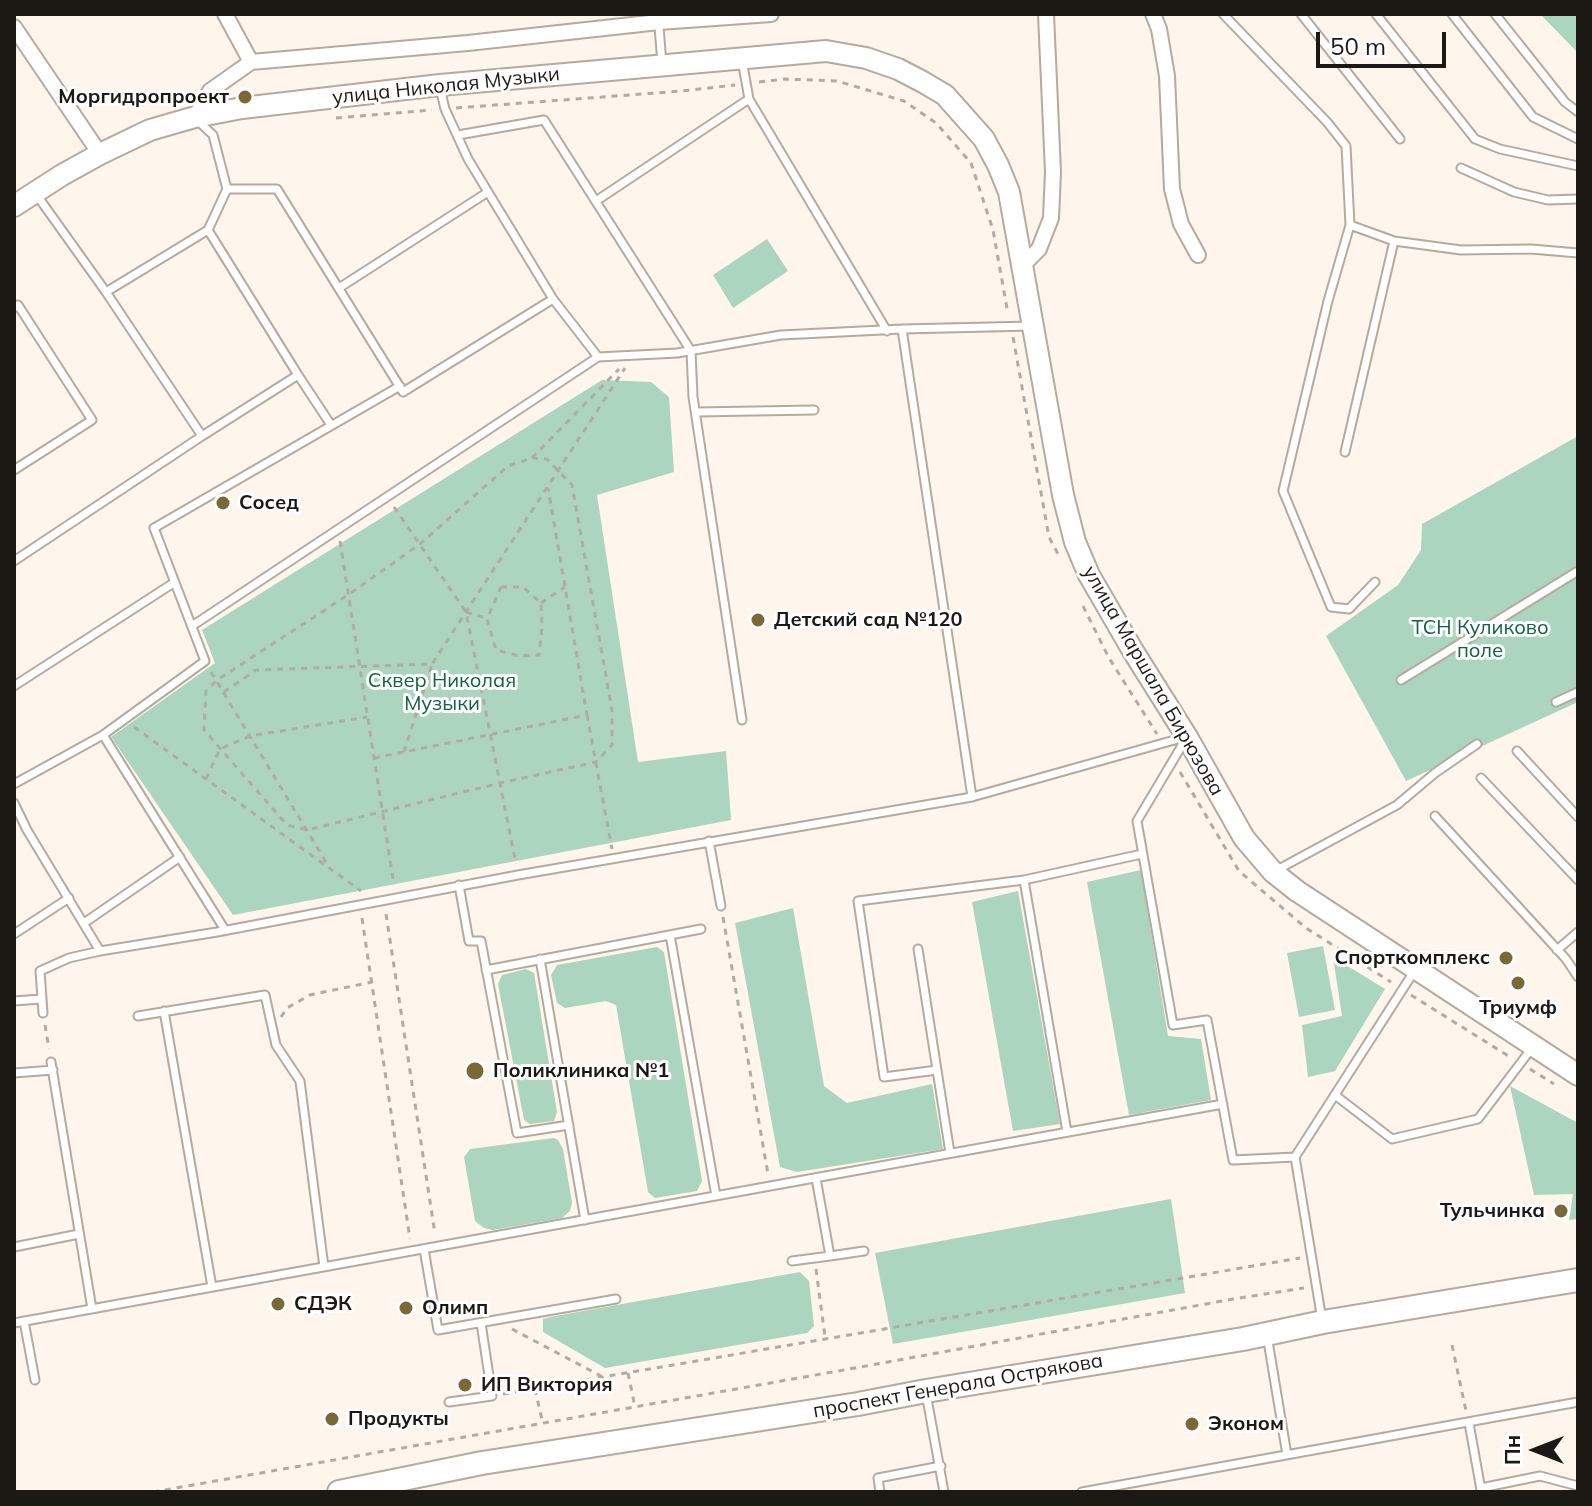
<!DOCTYPE html>
<html>
<head>
<meta charset="utf-8">
<style>
  body { margin:0 }
  #map { position:relative; width:1592px; height:1506px; overflow:hidden; background:#fef5ed; font-family:Mulish,sans-serif }
  canvas { display:block }
  .frame { position:absolute; inset:0; border:16px solid #1c1813; pointer-events:none }
  .north { position:absolute; left:1496px; top:1410px; width:80px; height:80px; -webkit-text-stroke:6px #fff; paint-order:stroke; rotate:270deg; font-size:22px; font-weight:700; line-height:32px; text-align:center; color:#1c1813 }
  .north::after { content:''; display:block; margin:auto; width:28px; height:36px; background:#1c1813; clip-path:polygon(50% 0,100% 100%,50% 72%,0 100%) }
  .scale { position:absolute; left:1316px; top:32px; width:130px; height:36px; box-sizing:border-box; border:4px solid #1c1813; border-top:0; padding-left:10px; font-size:24px; line-height:28px; white-space:nowrap; color:#1c1813; -webkit-text-stroke:6px #fff; paint-order:stroke }
</style>
</head>
<body>
<div id="map">
<canvas width="1592" height="1506"></canvas>
<div class="frame"></div>
<div class="north">Пн</div>
<div class="scale">50 m</div>
</div>
<script>
const ctx = document.querySelector('canvas').getContext('2d');
ctx.lineJoin = 'round';
function paint(path, color) {
  ctx.fillStyle = color;
  ctx.fill(path, 'evenodd');
}
function poly(rows) {
  const path = new Path2D();
  for (const r of rows) {
    path.moveTo(r[0], r[1]);
    for (let i = 2; i < r.length; i += 2) path.lineTo(r[i], r[i + 1]);
  }
  return path;
}
function trace(path, color, width, dash) {
  ctx.strokeStyle = color;
  ctx.lineWidth = width;
  ctx.lineCap = dash ? 'butt' : 'round';
  ctx.setLineDash(dash || []);
  ctx.stroke(path);
}
function drawText(font, color, halo, rows, align = 'center') {
  ctx.font = font + ' Mulish,sans-serif';
  ctx.lineWidth = 6;
  ctx.setLineDash([]);
  ctx.textBaseline = 'middle';
  ctx.strokeStyle = halo;
  ctx.fillStyle = color;
  for (const [text, x, y, turn = 0] of rows) {
    ctx.save();
    ctx.translate(x, y);
    ctx.rotate((+turn || 0) * Math.PI / 180);
    ctx.textAlign = isNaN(turn) ? turn : align;
    if (halo) ctx.strokeText(text, 0, 0);
    ctx.fillText(text, 0, 0);
    ctx.restore();
  }
}
paint(poly([
  [1540,14,1578,14,1578,53],
  [767,239,788,271,733,308,713,275],
  [602,380,651,382,669,397,674,472,597,495,638,762,726,751,731,820,233,915,111,737,215,663,202,630],
  [1578,436,1578,702,1406,781,1326,636,1398,585,1421,550,1422,524],
  [1141,870,1168,1036,1201,1039,1211,1100,1129,1115,1087,882],
  [1018,891,1060,1124,1013,1131,972,902],
  [793,908,824,1086,847,1103,932,1084,943,1149,797,1172,780,1167,735,923],
  [1323,946,1335,1010,1299,1017,1287,953],
  [657,947,664,952,702,1181,697,1191,655,1198,648,1192,616,1005,606,1001,565,1008,557,1003,551,975,557,965],
  [1333,957,1385,989,1335,1071,1308,1077,1302,1025,1342,1016],
  [526,969,534,973,557,1112,554,1121,530,1124,524,1120,498,984,502,975],
  [1510,1086,1578,1123,1578,1219,1569,1220,1573,1194,1534,1195],
  [554,1138,558,1140,563,1149,572,1203,570,1211,562,1218,493,1230,484,1228,475,1221,464,1157,470,1149],
  [1171,1199,1185,1293,893,1344,875,1253],
  [800,1272,809,1281,814,1326,807,1333,605,1368,543,1332,543,1319,550,1317]
]), '#abd5be');
const service = poly([
  [658,14,662,64],
  [1223,14,1327,122,1346,146,1350,225,1328,301,1283,491,1331,607,1349,609,1375,582],
  [1301,14,1400,139],
  [1376,14,1475,139,1500,149,1578,166],
  [1452,14,1533,117,1578,139],
  [1495,14,1565,102,1578,112],
  [742,60,749,99,887,331],
  [198,121,213,135,227,189,208,230],
  [458,135,544,120,691,351,693,397,742,720],
  [1461,168,1514,192,1548,200,1578,199],
  [227,189,277,189,403,392,553,299,468,159,445,109,440,88],
  [36,194,106,292,202,436,298,375,208,230,106,292],
  [596,201,749,99],
  [1350,225,1394,241,1461,250,1531,249,1578,253],
  [339,288,488,192],
  [553,299,598,357,677,353,781,335,902,329,1032,326],
  [14,308,18,305,92,420,14,470],
  [902,329,972,797],
  [298,375,331,425],
  [696,412,814,410],
  [1345,452,1394,241],
  [14,561,202,436],
  [192,626,598,357],
  [1401,680,1578,571],
  [14,686,175,582],
  [1556,702,1578,692],
  [1184,742,1137,821,1173,1025,1207,1020,1233,1160,1295,1157],
  [1517,751,1578,817],
  [1481,778,1578,880],
  [14,784,103,735],
  [14,803,27,830,100,951,69,958,40,971,43,1013],
  [1435,816,1566,959,1578,977],
  [709,841,721,906],
  [1275,871,1397,805,1435,773,1477,744],
  [1024,880,1142,854],
  [459,885,469,941,481,941,517,1133,569,1125],
  [84,923,180,857],
  [225,930,103,735,205,661,154,528,400,386],
  [14,934,69,898],
  [670,935,716,1196],
  [918,949,950,1153],
  [1557,950,1578,932],
  [100,951,217,932,518,875,972,797,1185,737],
  [540,959,585,1220],
  [486,970,701,929],
  [14,1001,41,999],
  [164,1011,212,1287],
  [138,1016,265,995,276,1045,300,1081,324,1267],
  [51,1062,92,1309],
  [937,1070,884,1077,858,901,1024,880,1067,1132],
  [14,1073,53,1070],
  [1335,1095,1392,1139,1478,1119,1532,1048],
  [816,1178,830,1256,864,1251],
  [14,1247,79,1234],
  [424,1249,438,1330,616,1299],
  [792,1261,830,1256],
  [1322,1320,1295,1157,1415,970],
  [24,1321,35,1380],
  [14,1323,1223,1104],
  [1267,1335,1287,1455],
  [926,1393,944,1492],
  [449,1402,492,1396,481,1323],
  [1469,1423,1481,1490],
  [1481,1488,1540,1476,1578,1486],
  [880,1492,878,1478,941,1466],
  [1082,1492,1578,1402]
]);
const minor = poly([
  [225,14,251,62],
  [1153,14,1159,29,1167,76,1172,189,1181,224,1198,255],
  [14,27,100,154],
  [195,117,210,91,251,62,468,43,659,22,771,14],
  [1023,265,1039,249,1051,218,1053,172,1046,14]
]);
const secondary = poly([
  [14,206,62,175,100,154,150,130,195,117,242,108,440,85,826,51,866,58,898,69,923,82,945,95,984,139,998,165,1009,192,1063,495,1075,542,1089,575,1133,651,1187,737,1244,838,1273,872,1297,891,1578,1075]
]);
const primary = poly([
  [339,1492,482,1463,858,1404,926,1391,1243,1339,1323,1322,1578,1280]
]);
trace(service, '#b6aa9c', 11);
trace(minor, '#b6aa9c', 18);
trace(secondary, '#b6aa9c', 24);
trace(primary, '#b6aa9c', 26);
trace(poly([
  [759,82,785,79,837,81,904,101,936,123,971,163,993,230,1008,314],
  [456,108,682,91,735,85],
  [336,118,432,110],
  [1013,337,1049,537,1059,556],
  [532,458,547,459,572,485,612,710,612,745,596,762,500,783,307,830,287,825,204,730,206,691,217,680,348,595,420,544,508,466,532,458],
  [532,458,619,369],
  [394,507,466,612,516,864],
  [340,541,394,885],
  [501,587,523,587,541,603,542,627,539,655,519,656,496,650,487,619,501,587],
  [541,603,565,587],
  [1083,606,1109,658,1157,734],
  [466,612,486,618],
  [211,672,329,867],
  [224,692,256,670,432,664,625,368],
  [587,715,612,849],
  [134,727,361,891],
  [404,752,432,664],
  [374,758,587,715,548,488],
  [1180,772,1239,871,1306,928,1391,982],
  [206,779,220,749,250,736,367,717],
  [386,914,435,1234],
  [723,917,768,1174],
  [362,918,410,1239],
  [1411,995,1510,1057],
  [281,1017,287,1008,310,995,372,982],
  [45,1025,49,1049],
  [1530,1069,1554,1084],
  [816,1269,825,1337],
  [512,1329,601,1376],
  [1452,1345,1466,1411],
  [628,1373,635,1407],
  [535,1389,543,1424],
  [503,1394,1300,1258],
  [153,1492,855,1368,1233,1299,1304,1288]
]), '#b2aba4', 3, [6, 6]);
trace(service, '#fff', 7);
trace(minor, '#fff', 14);
trace(secondary, '#fff', 20);
trace(primary, '#fff', 22);
for (const [x, y, r, color] of [
  [245,97,8,"#7a6836"],
  [223,503,8,"#7a6836"],
  [758,620,8,"#7a6836"],
  [1506,958,8,"#7a6836"],
  [1518,983,8,"#7a6836"],
  [475,1071,10,"#7a6836"],
  [1561,1211,8,"#7a6836"],
  [278,1304,8,"#7a6836"],
  [406,1308,8,"#7a6836"],
  [465,1385,8,"#7a6836"],
  [332,1419,8,"#7a6836"],
  [1192,1424,8,"#7a6836"]
]) {
  const dot = new Path2D();
  dot.arc(x, y, r, 0, 2 * Math.PI);
  ctx.fillStyle = color;
  ctx.fill(dot);
  trace(dot, '#fff', 3);
}
drawText('20px', '#1c1813', '#fff', [
  ["улица Николая Музыки",446,86,-6],
  ["улица Маршала Бирюзова",1153,681,60],
  ["проспект Генерала Острякова",958,1386,-10]
]);
drawText('bold 20px', '#1c1813', '#fff', [
  ["Моргидропроект",229,97,"right"],
  ["Сосед",239,503],
  ["Детский сад №120",774,620],
  ["Спорткомплекс",1490,958,"right"],
  ["Триумф",1518,1008,"center"],
  ["Поликлиника №1",493,1071],
  ["Тульчинка",1545,1211,"right"],
  ["СДЭК",294,1304],
  ["Олимп",422,1308],
  ["ИП Виктория",481,1385],
  ["Продукты",348,1419],
  ["Эконом",1208,1424]
], 'left');
drawText('20px', '#106140', '#fff', [
  ["ТСН Куликово",1480,628],
  ["поле",1480,651],
  ["Сквер Николая",442,681],
  ["Музыки",442,704]
]);
</script>
</body>
</html>
